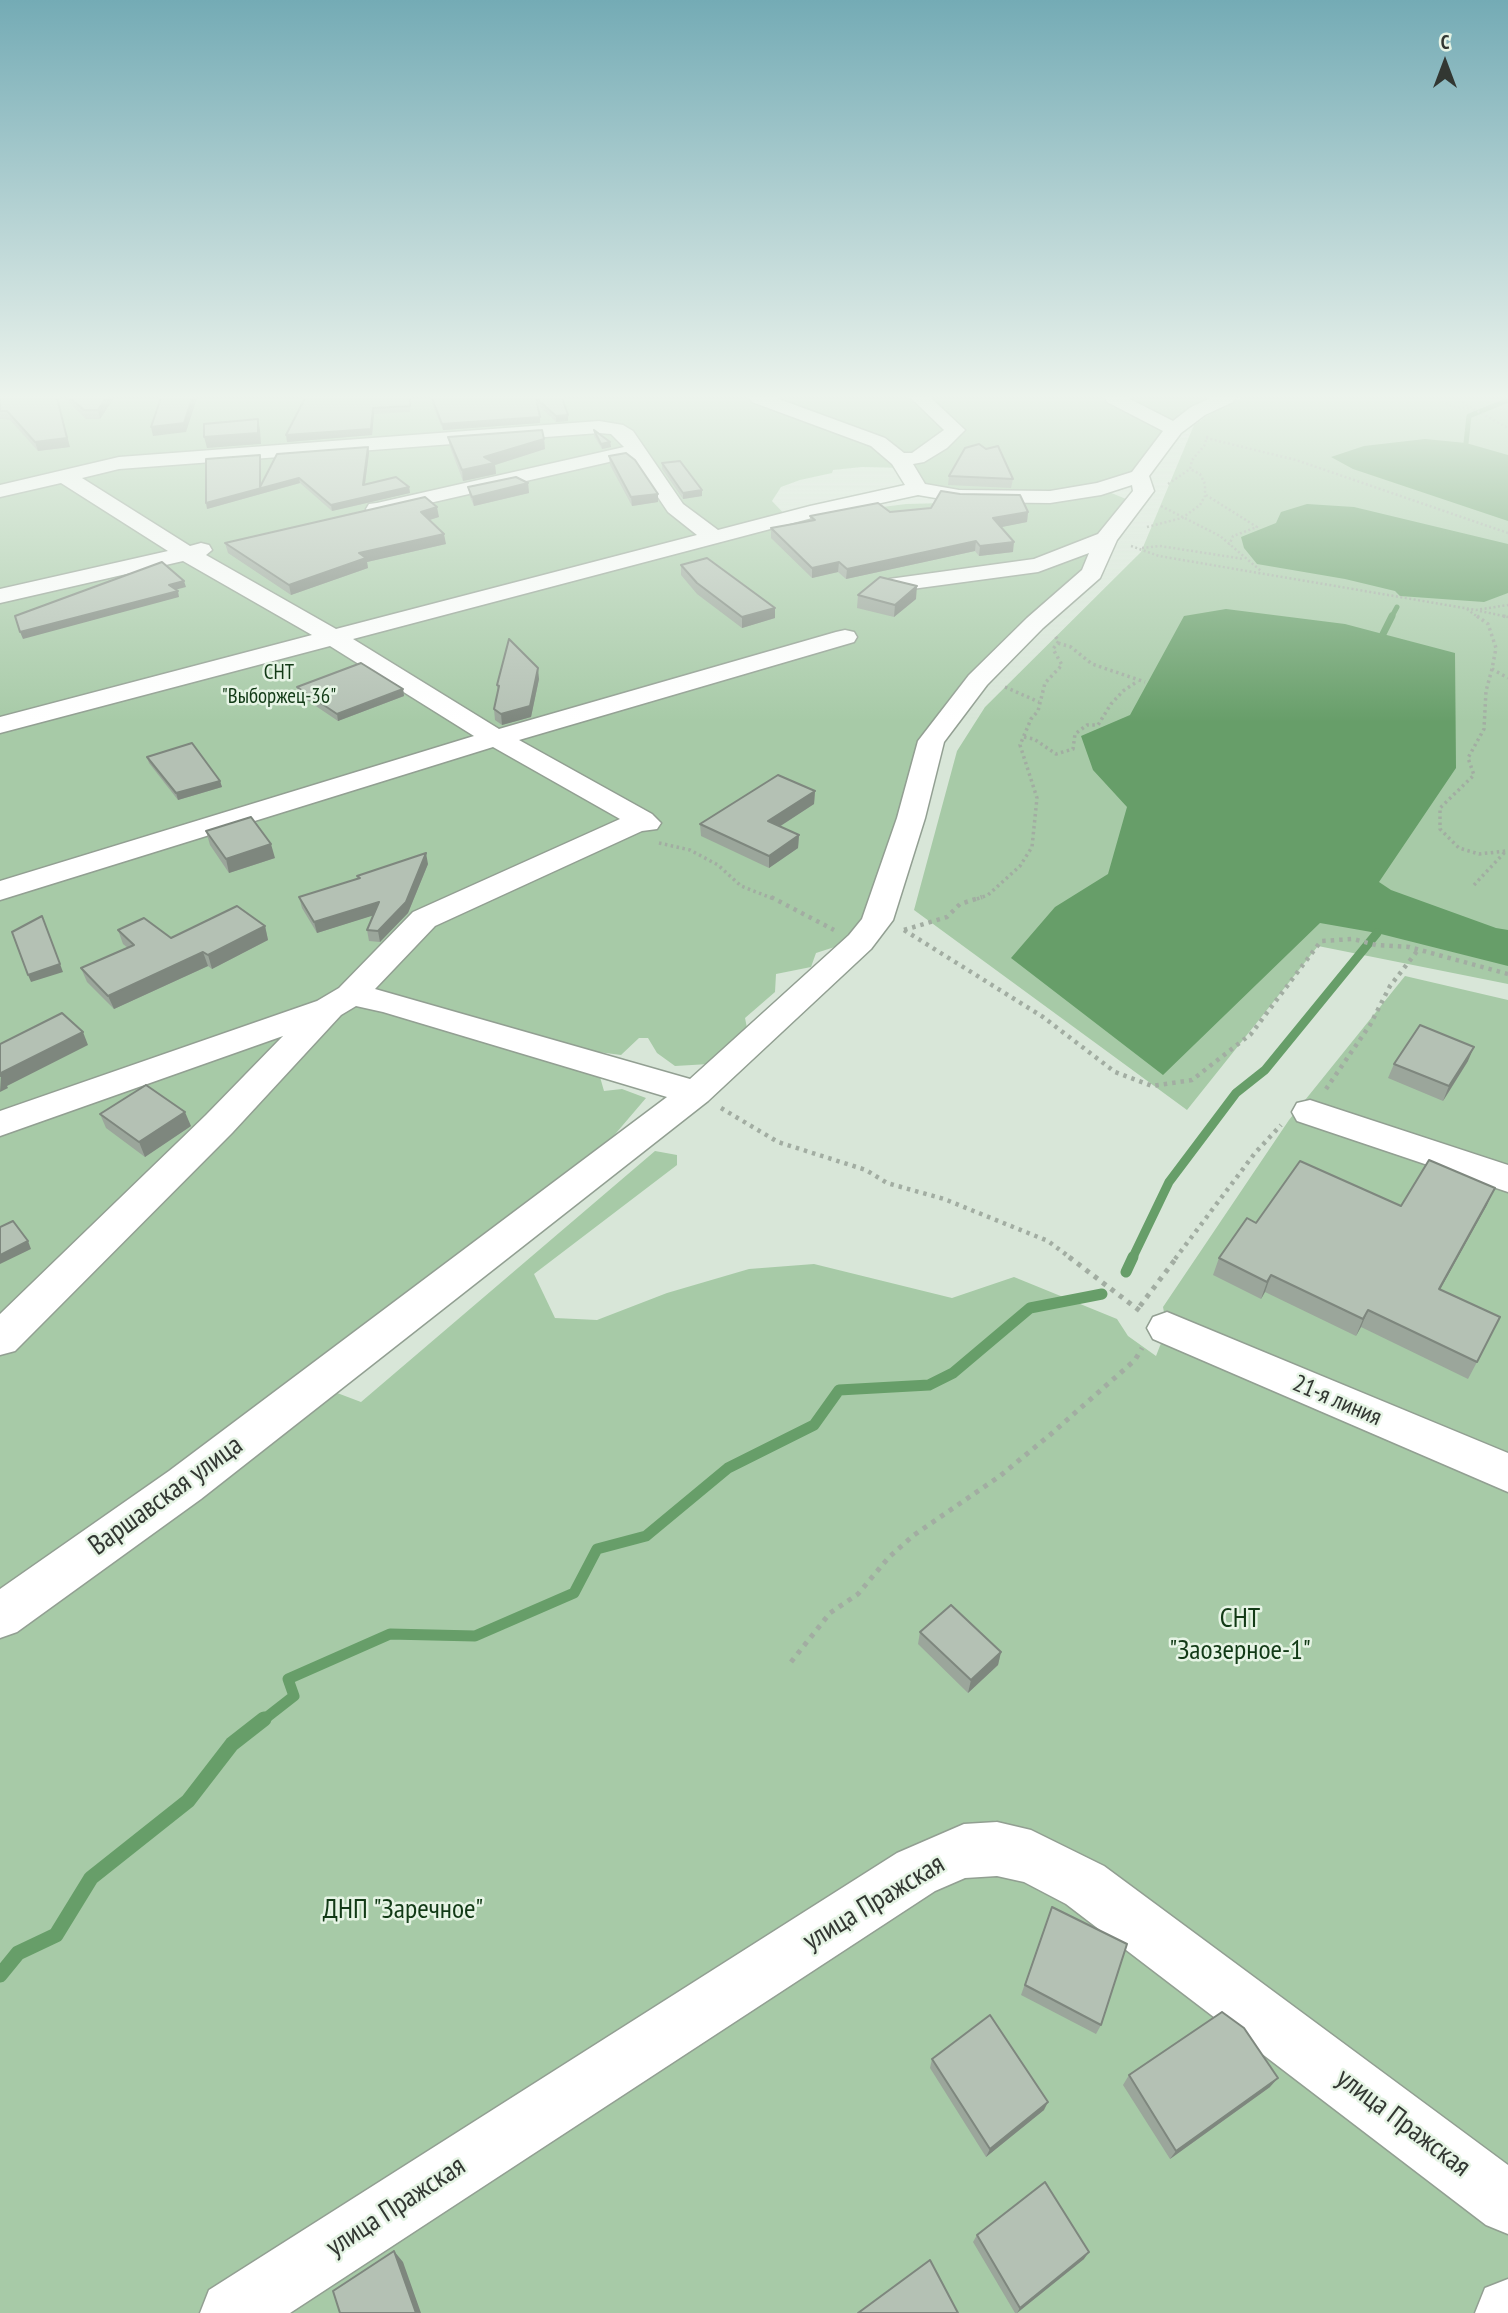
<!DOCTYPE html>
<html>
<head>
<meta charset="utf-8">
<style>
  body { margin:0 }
  #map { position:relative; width:1508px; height:2313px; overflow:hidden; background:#d8e6d8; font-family:"PT Sans Narrow",sans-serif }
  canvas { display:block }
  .north { position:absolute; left:1410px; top:28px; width:70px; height:70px; -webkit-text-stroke:5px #e6f4e5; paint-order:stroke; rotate:0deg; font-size:19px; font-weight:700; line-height:28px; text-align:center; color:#323732 }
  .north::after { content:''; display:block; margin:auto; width:24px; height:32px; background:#323732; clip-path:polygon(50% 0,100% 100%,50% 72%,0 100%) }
</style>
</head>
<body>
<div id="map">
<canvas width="1508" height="2313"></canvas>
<div class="north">С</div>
</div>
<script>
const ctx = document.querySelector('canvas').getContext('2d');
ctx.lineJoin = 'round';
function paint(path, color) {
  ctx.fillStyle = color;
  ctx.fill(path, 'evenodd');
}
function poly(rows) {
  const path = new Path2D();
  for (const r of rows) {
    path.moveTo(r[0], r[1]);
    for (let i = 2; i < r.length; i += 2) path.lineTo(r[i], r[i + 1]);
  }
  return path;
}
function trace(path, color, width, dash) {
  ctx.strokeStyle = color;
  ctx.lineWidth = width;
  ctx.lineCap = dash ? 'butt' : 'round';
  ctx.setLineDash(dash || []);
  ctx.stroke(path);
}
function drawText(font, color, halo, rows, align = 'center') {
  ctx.font = font + ' "PT Sans Narrow",sans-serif';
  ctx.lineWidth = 5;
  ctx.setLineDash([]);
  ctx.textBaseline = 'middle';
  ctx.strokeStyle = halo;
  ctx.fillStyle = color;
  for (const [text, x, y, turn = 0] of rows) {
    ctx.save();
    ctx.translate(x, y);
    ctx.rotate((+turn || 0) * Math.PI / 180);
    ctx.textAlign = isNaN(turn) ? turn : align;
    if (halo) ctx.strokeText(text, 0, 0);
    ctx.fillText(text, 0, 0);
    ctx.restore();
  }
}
paint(poly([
  [0,398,1226,398,1198,411,1139,476,1104,490,1136,503,1100,558,931,741,879,913,844,944,816,953,811,967,776,974,775,992,745,1018,748,1033,709,1064,675,1066,657,1053,648,1038,639,1038,621,1055,575,1049,600,1077,604,1091,622,1089,646,1098,611,1139,551,1193,0,1598],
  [862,467,905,468,918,489,1022,501,906,504,827,514,793,523,772,501,781,487,800,480,832,473,833,470],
  [1242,398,1508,398,1508,984,1318,946,1187,1110,914,910,957,751,985,707,1141,552,1194,425,1225,403],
  [1405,976,1508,1000,1508,2313,0,2313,0,1613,316,1385,361,1402,655,1151,677,1155,677,1165,534,1274,555,1318,597,1320,667,1293,749,1269,814,1264,952,1298,1014,1277,1117,1319,1128,1336,1156,1356,1167,1328,1163,1307,1289,1120]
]), '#a7caa7');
paint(poly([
  [1425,439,1466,443,1508,455,1508,521,1353,469,1331,457,1364,446],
  [1307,504,1354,507,1508,544,1508,593,1484,602,1400,596,1395,591,1345,579,1257,564,1244,548,1241,537,1276,523,1281,512],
  [1226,609,1345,624,1455,653,1456,768,1379,882,1391,890,1496,928,1508,930,1508,966,1377,933,1320,923,1163,1075,1011,958,1055,907,1108,874,1127,807,1093,770,1081,736,1130,715,1184,616]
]), '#679e69');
trace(poly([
  [1466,443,1469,416,1508,400],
  [1391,618,1397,607]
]), '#679e69', 5);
trace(poly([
  [1383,634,1392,616]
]), '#679e69', 7);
trace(poly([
  [1132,1259,1169,1182,1236,1093,1265,1070,1377,933]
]), '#679e69', 9);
trace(poly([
  [1126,1272,1133,1257],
  [262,1721,294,1696,288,1679,390,1634,475,1636,574,1593,597,1549,646,1536,728,1468,814,1425,839,1390,929,1385,953,1373,1030,1308,1102,1294]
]), '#679e69', 11);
trace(poly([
  [0,1975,18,1953,56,1935,91,1878,188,1801,232,1744,264,1719]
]), '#679e69', 15);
const minor = poly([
  [750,398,776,398,885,438,904,453,912,453,944,430,911,398,931,398,965,430,947,448,924,462,913,464,925,484,959,490,1050,491,1097,483,1132,472,1163,431,1107,402,1105,398,1128,398,1173,421,1191,407,1211,398,1235,398,1233,402,1205,415,1181,433,1149,476,1154,491,1117,540,1100,578,1043,628,987,685,944,742,925,818,893,920,871,949,708,1101,201,1499,17,1632,0,1638,0,1589,169,1471,667,1097,383,1012,356,1006,341,1015,232,1133,15,1351,0,1355,0,1314,206,1115,283,1036,0,1136,0,1111,317,1001,339,988,413,912,620,819,493,747,0,900,0,881,474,736,330,646,0,733,0,717,312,635,183,561,0,603,0,589,168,551,61,483,0,497,0,485,119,457,599,421,623,425,633,431,683,504,718,530,810,506,905,485,892,464,871,446,752,402,750,398],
  [599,433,611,434,624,447,377,503,369,504,366,509,369,514,377,515,631,457,668,512,697,535,336,629,206,555,212,550,209,545,201,543,190,546,82,478,119,469,599,433],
  [1132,485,1133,491,1098,534,1034,559,889,579,885,584,889,589,897,591,1038,572,1089,553,1082,570,1027,618,969,675,918,741,897,818,862,919,849,935,690,1079,375,989,435,926,642,831,657,829,661,823,652,814,519,740,854,642,857,637,854,632,845,630,836,632,499,729,353,639,812,518,918,495,959,502,1050,503,1101,495,1132,485],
  [1310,1100,1508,1165,1508,1192,1297,1121,1292,1112,1297,1103,1310,1100],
  [1167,1312,1508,1453,1508,1492,1153,1339,1147,1328,1153,1317,1167,1312],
  [997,1822,1031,1830,1104,1866,1508,2165,1508,2234,1486,2225,1066,1904,1024,1882,997,1876,965,1878,935,1891,290,2313,200,2313,209,2290,897,1853,964,1824,997,1822],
  [1508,2279,1508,2313,1475,2313,1485,2288,1508,2279]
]);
trace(minor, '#929f92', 3);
trace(poly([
  [1438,398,1452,407,1469,408],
  [1454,398,1508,428],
  [1206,438,1296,460,1508,533],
  [1168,484,1190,469,1192,460,1204,446,1208,434],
  [1206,495,1257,527,1233,536,1229,545],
  [1161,506,1220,536,1261,571],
  [1147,527,1182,518,1200,505,1205,496,1205,484,1200,474,1190,469],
  [1131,546,1159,556,1476,610,1508,605],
  [1142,548,1160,546,1244,559],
  [1467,609,1479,618],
  [1480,611,1508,617]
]), '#a2ada2', 2.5, [2, 2.5]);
trace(poly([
  [1477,616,1488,624,1496,648,1492,669,1508,678],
  [1503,616,1508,617],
  [1058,643,1071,647,1092,664,1145,682],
  [1492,669,1486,691,1484,729,1468,758,1474,775,1440,808,1440,829,1459,848,1479,854,1506,851],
  [1005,687,1039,702],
  [1024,737,1034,739,1056,754,1073,749,1075,734,1087,725,1098,725,1111,704,1123,691,1138,681],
  [659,843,690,850,718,865,741,886,774,899],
  [1474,885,1505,852],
  [977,899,988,895,1020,866,1032,847,1037,798,1020,745,1031,719,1038,711,1045,683,1062,665,1053,649,1059,641,1055,636]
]), '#a2ada2', 3.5, [2.5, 3.5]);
trace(poly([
  [771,897,834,930],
  [904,930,1043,1017,1115,1072,1152,1086,1192,1080,1251,1034,1321,941,1353,939,1376,945,1409,947,1508,974],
  [904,930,947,917,960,904,982,897],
  [1326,1089,1370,1025,1390,986,1418,950],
  [721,1108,778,1142,866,1170,887,1183,944,1199,1048,1241,1072,1259],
  [1175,1259,1255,1153,1281,1125]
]), '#a2ada2', 4.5, [3.5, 5]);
trace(poly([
  [1069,1257,1140,1311],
  [1140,1306,1177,1257],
  [791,1662,830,1613,858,1594,889,1557,914,1535,1000,1476,1051,1434,1135,1360,1142,1348]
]), '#a2ada2', 5, [4.5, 6]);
paint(minor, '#fff');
paint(poly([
  [0,398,70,447,38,451,10,420,0,419],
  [64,398,114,398,100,419,86,419],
  [305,398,411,398,410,412,374,414,372,435,287,442],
  [432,398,562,398,568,421,556,422,537,404,540,423,443,430,432,404],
  [594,430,610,442,611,447,602,449,594,436],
  [448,437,544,439,545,449,495,465,496,474,463,481,450,447],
  [986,449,1013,479,1011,488,948,485,949,476],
  [369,453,365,484,409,487,410,493,332,511,300,483,207,509,261,461,261,485],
  [609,456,658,494,658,502,632,506,610,465],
  [662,463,702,496,683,499,662,469],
  [528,483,529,493,474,506,470,497,468,487],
  [890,512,1028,512,1027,522,1001,527,1013,552,979,556,975,551,846,579,838,572,812,578,771,538,771,528,810,521,810,516],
  [439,517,429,520,446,544,367,562,368,568,291,595,228,553,225,543],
  [681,565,775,618,742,628,697,594,681,575],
  [858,595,916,599,894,617,857,608],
  [539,679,531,717,502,725,495,720,494,709,498,692,497,685],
  [297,687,403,689,404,696,338,721,298,694],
  [147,757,220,781,222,787,178,800,149,763],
  [815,791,814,804,779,827,799,835,798,848,769,868,701,836,700,824],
  [206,831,275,858,229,873,210,845],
  [428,864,408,913,380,942,369,941,367,930,373,915,317,933,302,908,299,897,358,879,357,876],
  [265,926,268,940,212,969,208,966,114,1009,87,982,81,968,128,948,123,944,118,930,171,938],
  [1468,1061,1443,1101,1388,1078,1394,1064],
  [100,1114,191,1126,145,1157,106,1128],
  [1487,1205,1440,1289,1477,1362,1468,1379,1361,1327,1356,1336,1265,1292,1261,1299,1213,1275,1219,1258,1256,1223,1401,1206],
  [920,1632,1001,1652,998,1665,968,1693,918,1644],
  [1052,1907,1101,2025,1096,2034,1021,1995],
  [932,2059,1044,2110,986,2157,930,2068],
  [1129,2075,1270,2087,1170,2159,1123,2085],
  [977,2235,1084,2259,1017,2313,1015,2313,973,2242]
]), '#9ba69b');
paint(poly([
  [57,398,70,447,38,451,35,442],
  [106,398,114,398,100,419,98,410],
  [192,398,197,398,186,432,153,436,151,427],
  [373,408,374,414,372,435,287,442,286,435],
  [568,415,568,421,556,422,556,416],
  [540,417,540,423,443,430,442,424],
  [258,419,260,430,261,444,207,448,204,437],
  [544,439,545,449,495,465,496,474,463,481,462,470,484,457],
  [610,442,611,447,602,449,601,444],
  [368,447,369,453,364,491,363,485],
  [260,455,261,461,261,488,299,478,300,483,207,509,206,503],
  [528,483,529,493,474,506,472,497],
  [409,487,410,493,332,511,331,505],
  [702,490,702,496,683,499,683,493],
  [658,494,658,502,632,506,631,497],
  [437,507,439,517,423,522,421,512],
  [1028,512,1027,522,992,529,993,518],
  [444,534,446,544,367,562,368,568,291,595,289,585,359,553],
  [976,541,975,551,846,579,847,569],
  [1014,542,1013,552,979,556,980,546],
  [839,562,838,572,812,578,812,568],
  [184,581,186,587,171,591,169,585],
  [917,586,916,599,894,617,895,605],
  [178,591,179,597,23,639,20,632],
  [775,608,775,618,742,628,742,617],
  [538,668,539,679,531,717,502,725,501,714],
  [403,689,404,696,338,721,337,714],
  [220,781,222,787,178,800,176,793],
  [815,791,814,804,768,834,768,821],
  [799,835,798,848,769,868,769,856],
  [271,844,275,858,229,873,226,859],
  [426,853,428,864,408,913,380,942,378,931],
  [379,902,381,913,317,933,314,922],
  [42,916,63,972,31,982,28,975],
  [265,926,268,940,212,969,208,955],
  [203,952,208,966,114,1009,108,996],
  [83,1032,88,1045,7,1086,8,1088,0,1092,1,1073],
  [1474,1047,1468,1061,1443,1101,1449,1086],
  [185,1112,191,1126,145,1157,139,1142],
  [1495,1188,1487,1205,1431,1306,1439,1289],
  [28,1241,31,1249,0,1264,0,1255],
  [1271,1275,1265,1292,1261,1299,1267,1282],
  [1368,1310,1361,1327,1356,1336,1363,1319],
  [1001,1652,998,1665,968,1693,971,1680],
  [1278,2078,1270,2087,1170,2159,1176,2151],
  [1048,2102,1044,2110,986,2157,990,2149],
  [394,2251,403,2262,421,2313,416,2313],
  [1089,2252,1084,2259,1017,2313,1020,2308]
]), '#7e877e');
const building = poly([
  [0,398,57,398,67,438,35,442,7,411,0,411,0,398],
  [70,398,106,398,98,410,84,410,70,398],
  [161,398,192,398,184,423,151,427,161,398],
  [305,398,410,398,410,406,373,408,371,429,286,435,305,398],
  [432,398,562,398,568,415,556,416,536,398,540,417,442,424,432,398],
  [258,419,258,433,204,437,204,424,258,419],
  [542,430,544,439,484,457,494,463,462,470,448,437,542,430],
  [594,430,610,442,601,444,594,430],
  [979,444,986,449,998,446,1013,479,949,476,965,448,979,444],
  [368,447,363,485,396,477,409,487,331,505,299,478,206,503,206,459,260,455,260,487,277,454,368,447],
  [626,453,635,460,658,494,631,497,609,456,626,453],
  [680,461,702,490,683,493,662,463,680,461],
  [516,477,528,483,472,497,468,487,516,477],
  [941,491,960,494,1020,495,1028,512,993,518,1014,542,980,546,976,541,847,569,839,562,812,568,771,528,815,520,810,516,878,503,890,512,931,508,941,491],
  [425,497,437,507,421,512,444,534,359,553,366,558,289,585,225,543,425,497],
  [707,558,775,608,742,617,697,583,681,565,707,558],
  [162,562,184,581,169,585,178,591,20,632,15,616,162,562],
  [880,577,917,586,895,605,858,595,880,577],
  [509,639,538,668,530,706,501,714,494,709,499,686,497,685,509,639],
  [361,663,403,689,337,714,297,687,361,663],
  [192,743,220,781,176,793,147,757,192,743],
  [778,775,815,791,768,821,799,835,769,856,700,824,778,775],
  [251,817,271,844,226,859,206,831,251,817],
  [426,853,406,902,378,931,367,930,379,902,314,922,299,897,360,878,357,876,426,853],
  [237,906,265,926,208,955,203,952,108,996,81,968,134,945,118,930,144,918,171,938,237,906],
  [42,916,60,964,28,975,12,932,42,916],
  [62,1013,83,1032,1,1073,2,1075,0,1076,0,1044,62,1013],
  [1420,1025,1474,1047,1449,1086,1394,1064,1420,1025],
  [146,1085,185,1112,139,1142,100,1114,146,1085],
  [1429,1160,1495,1188,1439,1289,1500,1317,1477,1362,1368,1310,1363,1319,1271,1275,1267,1282,1219,1258,1247,1218,1256,1223,1300,1161,1401,1206,1429,1160],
  [13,1221,28,1241,0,1255,0,1227,13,1221],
  [951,1605,1001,1652,971,1680,920,1632,951,1605],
  [1052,1907,1127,1944,1101,2025,1025,1985,1052,1907],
  [1222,2012,1244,2028,1278,2078,1176,2151,1129,2075,1222,2012],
  [990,2015,1048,2102,990,2149,932,2059,990,2015],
  [1045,2182,1089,2252,1020,2308,977,2235,1045,2182],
  [394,2251,416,2313,340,2313,333,2291,394,2251],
  [930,2260,958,2313,858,2313,930,2260]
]);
paint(building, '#b4c1b4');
trace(building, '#7e877e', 2);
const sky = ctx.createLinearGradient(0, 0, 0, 722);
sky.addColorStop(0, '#74abb5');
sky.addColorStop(0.55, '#edf4ed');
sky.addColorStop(1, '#edf4ed00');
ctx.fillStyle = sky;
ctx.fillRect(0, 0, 1508, 722);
drawText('21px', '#123a16', '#e6f4e5', [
  ["СНТ",279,673],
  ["\"Выборжец-36\"",279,697]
]);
drawText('24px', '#323732', '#e6f4e5', [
  ["21-я линия",1337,1401,23]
]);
drawText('28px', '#323732', '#e6f4e5', [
  ["Варшавская улица",166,1496,-36],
  ["улица Пражская",874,1903,-31],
  ["улица Пражская",1403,2123,37],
  ["улица Пражская",396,2207,-33]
]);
drawText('28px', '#123a16', '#e6f4e5', [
  ["СНТ",1240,1619],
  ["\"Заозерное-1\"",1240,1651],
  ["ДНП \"Заречное\"",403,1910]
]);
</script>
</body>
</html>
